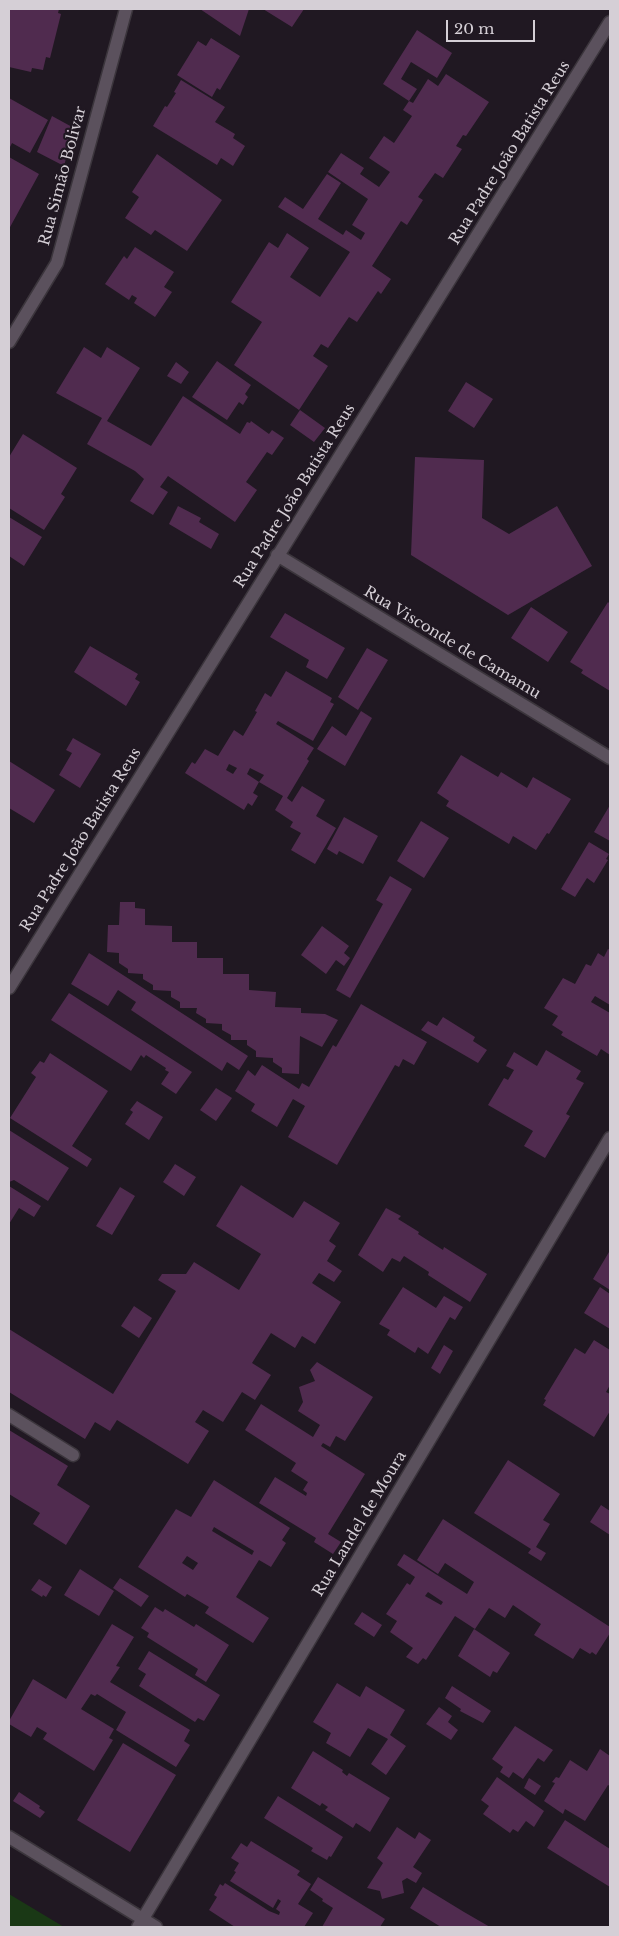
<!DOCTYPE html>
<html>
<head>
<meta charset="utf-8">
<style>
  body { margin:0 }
  #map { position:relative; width:619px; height:1936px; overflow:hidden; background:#201822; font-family:"Libre Baskerville",serif }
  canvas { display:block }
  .frame { position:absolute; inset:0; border:10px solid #d5cfd6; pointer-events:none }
  .scale { position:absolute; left:446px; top:20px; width:89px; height:22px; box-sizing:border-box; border:2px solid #d5cfd6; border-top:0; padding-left:6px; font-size:15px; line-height:18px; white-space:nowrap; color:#d5cfd6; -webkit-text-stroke:4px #201822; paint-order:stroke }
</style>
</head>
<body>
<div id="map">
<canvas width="619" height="1936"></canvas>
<div class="frame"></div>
<div class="scale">20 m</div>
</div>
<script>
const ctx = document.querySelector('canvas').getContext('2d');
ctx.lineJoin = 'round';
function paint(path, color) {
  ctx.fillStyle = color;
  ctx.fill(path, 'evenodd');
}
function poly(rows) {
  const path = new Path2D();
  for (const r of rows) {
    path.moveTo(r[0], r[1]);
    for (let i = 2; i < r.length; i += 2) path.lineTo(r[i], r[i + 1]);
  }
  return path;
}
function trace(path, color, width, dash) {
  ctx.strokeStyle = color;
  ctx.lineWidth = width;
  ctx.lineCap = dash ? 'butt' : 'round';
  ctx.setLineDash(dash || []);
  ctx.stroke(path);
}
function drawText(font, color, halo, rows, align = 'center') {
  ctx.font = font + ' "Libre Baskerville",serif';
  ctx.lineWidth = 4.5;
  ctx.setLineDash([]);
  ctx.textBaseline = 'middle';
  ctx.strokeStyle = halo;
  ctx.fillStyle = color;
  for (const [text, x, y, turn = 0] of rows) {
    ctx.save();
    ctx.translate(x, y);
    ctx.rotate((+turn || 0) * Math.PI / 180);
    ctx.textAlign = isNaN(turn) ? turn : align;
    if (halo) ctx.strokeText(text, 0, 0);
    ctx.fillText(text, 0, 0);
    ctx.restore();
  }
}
paint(poly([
  [9,1894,64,1927,9,1927]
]), '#1a3815');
paint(poly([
  [9,9,59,9,58,13,61,14,50,58,46,57,43,70,32,68,31,72,9,67],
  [200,9,249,9,240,36],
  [263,9,304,9,292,27],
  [417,30,452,53,437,78,411,62,401,79,417,89,409,101,383,84],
  [211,38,240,56,220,90,217,88,212,97,177,75,198,41,206,46],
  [446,74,489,102,466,136,463,135,456,146,462,149,443,178,435,173,418,197,423,200,407,225,401,221,372,266,391,279,381,294,378,291,357,322,349,317,328,348,321,344,313,356,328,366,299,410,234,365,262,322,231,302,269,242,278,248,287,233,309,248,290,277,320,297,350,252,278,207,285,197,303,209,327,174,341,183,318,219,343,235,346,230,361,240,365,233,352,225,368,199,328,172,341,153,364,168,360,174,379,187,390,172,369,158,384,136,394,143,412,116,403,110,409,101,413,103,428,79,438,86],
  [181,80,225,107,215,122,235,134,233,138,245,146,233,166,221,158,217,165,153,126,165,106,167,107,176,93,174,92],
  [9,98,48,120,30,153,12,143,9,149],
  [52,116,74,128,64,166,37,152],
  [157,154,222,200,187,251,155,230,151,235,125,218,139,197,132,192],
  [9,157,39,174,9,229],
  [135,247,174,272,164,287,172,292,155,317,134,303,137,298,132,295,129,300,105,284,124,256,127,259],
  [84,347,101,358,107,347,140,368,107,421,151,446,183,396,240,434,247,422,250,423,251,421,269,434,272,430,284,438,272,455,267,452,246,482,257,490,235,522,168,476,160,487,168,492,153,515,130,501,144,479,135,471,87,444,102,418,56,393],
  [217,361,251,385,245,394,248,397,243,405,239,402,227,420,192,397],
  [176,362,189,372,181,384,167,376],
  [466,382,493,399,474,428,448,411],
  [300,410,325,428,314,442,290,425],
  [23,434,77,468,61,494,65,497,44,530,9,508,9,457],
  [415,457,484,460,482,518,509,534,557,506,592,566,508,615,411,555],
  [178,506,201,518,199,522,219,534,211,549,169,524],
  [9,517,42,537,24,566,9,556],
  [608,602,610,604,610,691,581,673,583,670,570,662],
  [531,607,568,632,548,662,511,638],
  [285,613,345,648,327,679,306,667,309,660,270,637],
  [90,646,138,674,135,679,140,682,126,706,74,672],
  [367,648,388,660,358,710,338,697],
  [286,671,332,698,330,702,334,704,313,741,278,721,276,724,314,748,307,759,309,761,287,798,292,802,302,786,325,800,316,816,336,828,315,864,291,850,301,833,290,827,293,822,275,810,283,796,259,782,264,775,250,768,247,774,259,782,253,793,258,796,252,806,248,803,244,810,185,773,192,762,195,764,205,749,218,756,234,730,243,736,257,712,255,711,265,693,271,697],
  [229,764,237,768,233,774,226,770],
  [361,711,372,718,345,766,317,749,332,726,346,736],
  [73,738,101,754,80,788,59,775,72,753,66,750],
  [461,755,498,777,501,772,527,788,533,777,571,799,549,834,547,833,536,850,513,836,509,844,446,806,449,801,437,793],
  [9,761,55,790,34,823,9,808],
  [610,805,610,841,594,832],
  [344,817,378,836,363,864,339,851,337,855,327,849],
  [421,821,449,838,424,878,397,861],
  [589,842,609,854,606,859,608,860,594,883,587,878,575,897,561,889],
  [390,876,412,889,350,998,336,990,383,904,376,900],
  [120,902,135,902,135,908,145,909,145,925,172,926,172,942,197,942,197,958,223,958,223,974,249,974,249,990,276,992,275,1007,301,1008,301,1013,325,1014,338,1020,322,1047,300,1036,299,1074,282,1073,282,1068,273,1062,273,1058,256,1057,256,1051,247,1045,247,1040,231,1040,231,1035,222,1030,222,1024,206,1023,206,1019,196,1013,197,1008,180,1008,180,1002,171,997,171,991,153,990,153,985,143,979,143,974,128,973,128,969,119,963,119,953,107,952,108,925,119,925],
  [322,926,349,946,344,953,350,958,344,966,336,960,326,974,301,955],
  [608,949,610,950,610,1005,595,996,591,1002,610,1013,610,1055,601,1049,597,1056,561,1035,563,1032,552,1025,558,1016,544,1008,563,978,575,984,586,964,591,966,598,953,604,957],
  [89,953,248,1056,239,1070,227,1062,222,1071,131,1010,136,1002,118,990,108,1006,71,984],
  [69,993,192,1072,176,1094,161,1084,169,1072,165,1070,166,1068,146,1055,144,1058,141,1055,131,1071,51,1020],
  [361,1004,427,1042,414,1065,403,1059,399,1067,395,1065,337,1165,288,1137,305,1106,293,1099,277,1127,251,1111,255,1104,235,1091,248,1070,255,1076,262,1065,299,1089,302,1083,309,1087,333,1045,336,1047],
  [443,1017,475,1037,473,1041,487,1050,478,1063,421,1030,428,1021,437,1026],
  [546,1050,581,1071,576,1079,584,1083,566,1114,570,1116,545,1158,524,1146,533,1131,488,1105,504,1078,508,1080,514,1070,506,1066,514,1052,537,1066],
  [50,1053,108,1091,72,1146,92,1159,87,1167,10,1118,36,1077,31,1073,40,1061,44,1063],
  [216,1088,232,1098,216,1121,200,1110],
  [137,1101,163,1117,149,1140,125,1124,133,1112,130,1110],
  [9,1130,69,1168,48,1201,14,1180,9,1182],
  [175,1164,196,1177,184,1196,163,1182],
  [241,1185,293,1218,304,1201,340,1223,329,1241,336,1246,327,1261,342,1271,334,1282,319,1273,312,1283,341,1302,315,1344,302,1336,295,1348,271,1333,252,1363,271,1375,255,1400,242,1392,223,1422,203,1410,195,1422,209,1431,188,1464,117,1420,110,1431,95,1422,85,1439,9,1392,9,1329,113,1394,176,1291,158,1280,162,1274,186,1274,194,1262,239,1290,261,1254,216,1226],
  [9,1186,41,1206,34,1217,19,1208,9,1224],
  [120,1187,135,1196,112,1235,96,1226],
  [386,1208,401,1216,398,1219,419,1232,418,1234,443,1250,444,1247,487,1274,470,1302,428,1275,429,1272,404,1256,400,1262,392,1258,383,1272,358,1255],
  [609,1252,610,1253,610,1290,593,1279],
  [403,1287,436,1308,444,1296,463,1307,455,1320,450,1317,428,1354,418,1347,415,1353,387,1335,390,1330,379,1324],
  [600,1287,610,1294,610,1329,584,1313],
  [134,1306,152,1318,139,1338,121,1326],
  [594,1340,610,1350,610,1385,606,1392,610,1394,610,1411,594,1437,543,1405,546,1400,544,1399,575,1348,585,1354],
  [444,1345,453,1351,440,1374,431,1368],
  [317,1362,373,1397,345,1441,336,1436,330,1447,323,1443,321,1446,365,1474,328,1534,341,1542,333,1554,314,1542,316,1538,259,1503,275,1477,306,1496,307,1493,303,1490,308,1482,291,1471,296,1463,245,1430,261,1404,313,1437,320,1425,298,1411,303,1402,299,1387,315,1381,310,1370],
  [9,1430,68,1466,57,1485,90,1506,66,1545,33,1524,40,1513,9,1494],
  [508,1460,560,1494,543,1520,550,1524,536,1547,546,1553,541,1561,528,1553,531,1549,474,1513],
  [214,1480,290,1528,282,1540,286,1543,271,1567,259,1560,236,1597,269,1618,253,1643,205,1613,209,1607,187,1594,185,1597,138,1567,176,1509,191,1517],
  [214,1527,254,1551,252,1555,212,1531],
  [187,1556,198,1563,193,1570,182,1563],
  [601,1505,610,1511,610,1535,590,1522],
  [443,1519,610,1627,610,1633,596,1655,592,1652,590,1654,580,1648,573,1659,534,1635,541,1624,513,1605,505,1618,489,1608,475,1629,455,1616,426,1660,423,1658,418,1664,406,1657,413,1648,390,1632,397,1621,386,1614,407,1583,410,1585,415,1577,397,1565,404,1554,467,1594,474,1582,445,1563,438,1574,417,1560],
  [428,1592,443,1602,441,1605,425,1596],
  [80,1569,114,1591,99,1616,64,1595],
  [120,1578,149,1596,141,1607,113,1588],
  [39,1579,52,1587,46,1597,43,1595,42,1597,31,1590],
  [155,1607,163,1612,165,1609,194,1627,196,1624,229,1645,206,1682,195,1675,198,1669,147,1637,149,1633,141,1628],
  [362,1612,382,1625,374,1637,354,1624],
  [112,1624,134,1637,116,1666,120,1667,110,1682,190,1730,184,1741,190,1745,176,1767,116,1730,126,1712,97,1694,95,1696,91,1694,81,1709,114,1729,109,1738,113,1740,94,1771,43,1739,47,1733,37,1727,31,1737,9,1724,9,1721,33,1679,66,1699],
  [474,1629,510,1653,497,1673,493,1671,490,1677,458,1656],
  [149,1651,220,1695,204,1721,198,1718,195,1722,139,1686,146,1674,138,1669],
  [337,1683,360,1697,366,1686,405,1710,390,1735,406,1746,386,1775,371,1764,388,1739,368,1728,350,1757,326,1743,331,1733,313,1722],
  [452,1686,491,1711,483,1723,460,1711,461,1709,445,1698],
  [439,1707,452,1716,448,1722,458,1730,451,1740,426,1724],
  [515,1726,553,1750,544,1762,538,1758,523,1779,513,1772,509,1778,500,1772,503,1767,492,1759],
  [123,1743,176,1775,130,1852,77,1820],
  [600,1749,610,1756,610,1786,608,1785,585,1821,565,1809,563,1814,544,1801,555,1783,552,1782,556,1777,559,1778,570,1760,587,1771],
  [313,1751,343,1770,342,1772,347,1776,349,1773,390,1798,370,1832,356,1823,353,1828,325,1810,328,1807,322,1803,320,1806,291,1788],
  [497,1777,544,1811,534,1827,526,1821,518,1832,513,1829,510,1833,483,1814,489,1806,481,1800],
  [529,1778,541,1786,535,1795,524,1788],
  [19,1792,40,1806,39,1808,45,1812,40,1818,13,1801],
  [278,1796,343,1837,331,1857,329,1856,327,1860,311,1851,313,1848,264,1818],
  [565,1820,610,1849,610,1887,547,1848],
  [397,1827,415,1839,419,1832,431,1840,413,1867,422,1873,416,1883,407,1878,402,1881,404,1893,382,1899,380,1891,367,1888,383,1863,377,1858],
  [251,1841,300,1871,297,1875,311,1884,298,1904,313,1913,304,1927,235,1927,209,1910,217,1897,214,1895,220,1884,223,1886,225,1883,269,1911,279,1915,280,1912,276,1909,281,1901,278,1899,273,1908,230,1881,236,1872,234,1871,239,1863,231,1858,241,1843,247,1847],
  [318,1877,385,1919,380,1927,322,1927,333,1908,322,1901,323,1899,310,1890],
  [423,1887,464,1912,490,1927,441,1927,410,1908]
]), '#502b4f');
const minor = poly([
  [9,342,57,263,126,9],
  [277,555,610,758],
  [9,1415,73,1455],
  [9,1837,156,1927]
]);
const tertiary = poly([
  [9,988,610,22],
  [138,1927,610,1138]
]);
trace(minor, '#3b353c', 15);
trace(tertiary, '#3b353c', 15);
trace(minor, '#5b515d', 12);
trace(tertiary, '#5b515d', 12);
drawText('15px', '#d5cfd6', '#201822', [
  ["Rua Padre João Batista Reus",510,153,-58],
  ["Rua Simão Bolivar",63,176,-75],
  ["Rua Padre João Batista Reus",295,496,-58],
  ["Rua Visconde de Camamu",452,643,31],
  ["Rua Padre João Batista Reus",81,840,-58],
  ["Rua Landel de Moura",360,1524,-59]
]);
</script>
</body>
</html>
